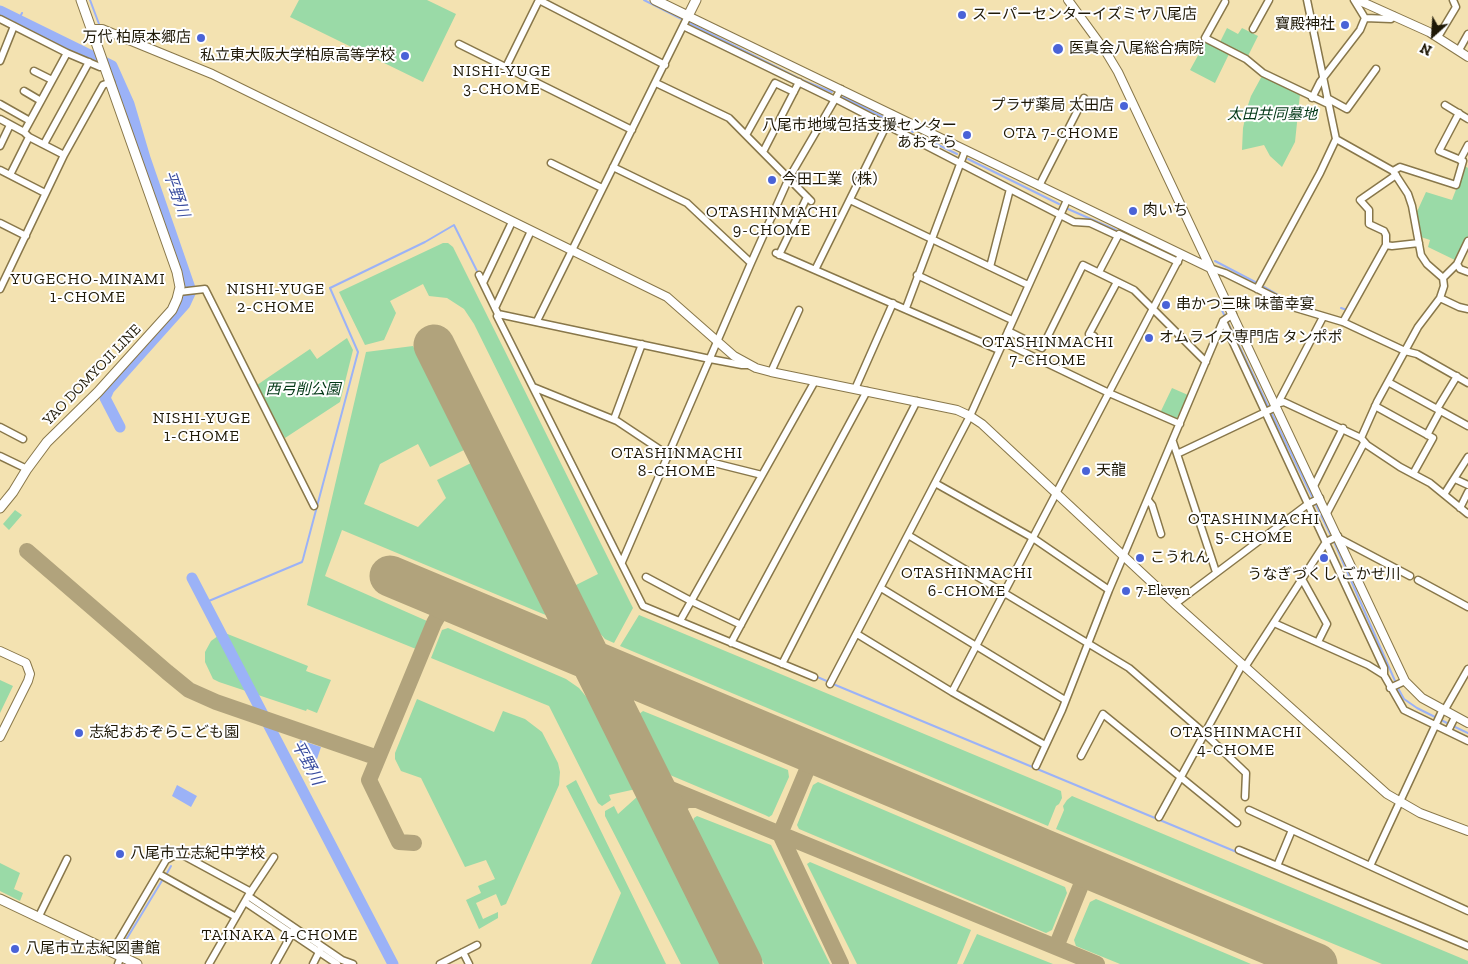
<!DOCTYPE html>
<html>
<head>
<meta charset="utf-8">
<style>
  body { margin:0 }
  #map { position:relative; width:1468px; height:964px; overflow:hidden; background:#f3e2b1; font-family:"Zilla Slab",serif }
  canvas { display:block }
  .north { position:absolute; left:1408px; top:10px; width:50px; height:50px; -webkit-text-stroke:4px #fff; paint-order:stroke; rotate:206deg; font-size:14px; font-weight:700; line-height:20px; text-align:center; color:#1f1907 }
  .north::after { content:''; display:block; margin:auto; width:18px; height:22px; background:#1f1907; clip-path:polygon(50% 0,100% 100%,50% 72%,0 100%) }
</style>
</head>
<body>
<div id="map">
<canvas width="1468" height="964"></canvas>
<div class="north">N</div>
</div>
<script>
const ctx = document.querySelector('canvas').getContext('2d');
ctx.lineJoin = 'round';
function paint(path, color) {
  ctx.fillStyle = color;
  ctx.fill(path, 'evenodd');
}
function poly(rows) {
  const path = new Path2D();
  for (const r of rows) {
    path.moveTo(r[0], r[1]);
    for (let i = 2; i < r.length; i += 2) path.lineTo(r[i], r[i + 1]);
  }
  return path;
}
function trace(path, color, width, dash) {
  ctx.strokeStyle = color;
  ctx.lineWidth = width;
  ctx.lineCap = dash ? 'butt' : 'round';
  ctx.setLineDash(dash || []);
  ctx.stroke(path);
}
function drawText(font, color, halo, rows, align = 'center') {
  ctx.font = font + ' "Zilla Slab","Noto Sans JP",serif';
  ctx.lineWidth = 4;
  ctx.setLineDash([]);
  ctx.textBaseline = 'middle';
  ctx.strokeStyle = halo;
  ctx.fillStyle = color;
  for (const [text, x, y, turn = 0] of rows) {
    ctx.save();
    ctx.translate(x, y);
    ctx.rotate((+turn || 0) * Math.PI / 180);
    ctx.textAlign = isNaN(turn) ? turn : align;
    if (halo) ctx.strokeText(text, 0, 0);
    ctx.fillText(text, 0, 0);
    ctx.restore();
  }
}
paint(poly([
  [299,0,427,0,456,14,423,82,290,17],
  [1227,28,1238,34,1242,28,1258,36,1247,58,1219,44],
  [1206,41,1229,54,1215,83,1190,70],
  [1263,74,1300,94,1295,142,1282,167,1270,156,1264,145,1242,150,1243,128,1248,105,1251,96],
  [1465,166,1468,168,1468,241,1459,262,1428,247,1430,240,1418,236,1415,216,1426,192,1452,200],
  [443,243,448,243,453,247,633,608,614,643,605,639,596,629,574,586,598,574,474,324,464,309,447,298,429,296,423,284,390,301,396,313,384,340,365,345,339,292],
  [347,338,353,350,340,402,285,438,257,385,310,349,317,359],
  [413,346,464,450,430,467,418,444,380,464,364,504,418,527,446,498,437,480,473,462,548,616,342,530,325,576,427,621,416,649,307,605,366,352],
  [1172,388,1188,395,1176,420,1160,413],
  [15,510,22,515,9,530,3,524],
  [639,615,1061,791,1062,798,1059,804,1056,806,1048,826,620,646],
  [448,628,566,679,579,688,589,700,636,789,609,795,611,800,602,806,598,803,549,706,431,658,442,630],
  [222,633,225,633,308,666,306,671,331,680,317,713,307,709,306,711,219,682,213,679,205,662,205,652,211,641],
  [0,680,13,686,0,713],
  [417,699,494,732,503,711,525,719,542,732,558,763,560,772,559,785,506,904,501,906,496,894,476,903,483,919,498,912,498,918,479,929,466,900,481,893,478,886,495,879,486,860,465,867,421,778,401,771,395,759,395,753],
  [643,711,788,770,789,777,772,815,769,817,765,815,670,775,639,714],
  [576,780,666,964,591,964,621,893,566,786],
  [818,782,1065,887,1067,893,1052,930,1046,933,799,829,797,825,813,785],
  [638,796,724,964,681,964,605,816,605,811,614,806,618,814],
  [1072,796,1468,961,1468,964,1382,964,1056,829,1064,810,1063,806,1067,800],
  [697,816,771,845,830,964,764,964,693,822,694,818],
  [810,862,971,930,957,964,857,964,807,864],
  [0,863,20,873,14,889,23,893,20,901,0,891],
  [1096,899,1251,964,1120,964,1076,946,1074,940,1090,902],
  [977,934,1053,964,963,964]
]), '#9adaa7');
paint(poly([
  [300,740,321,747,317,759,296,753],
  [177,785,197,796,191,807,172,796]
]), '#9bb2f7');
trace(poly([
  [90,0,99,24],
  [644,0,802,80,832,92],
  [18,21,22,13],
  [111,63,112,66],
  [843,97,883,117],
  [894,123,913,132],
  [924,138,957,154],
  [968,159,1059,204],
  [1068,209,1116,230],
  [1215,261,1257,283],
  [1261,285,1287,300],
  [1217,300,1269,408],
  [1341,308,1347,310],
  [1313,316,1319,318],
  [501,317,536,386],
  [539,393,616,545],
  [1271,412,1335,544,1399,690,1404,699,1417,708,1449,724],
  [204,603,302,562,303,559,358,352,330,288,425,242,454,225,478,273],
  [815,676,829,682],
  [833,684,1239,853],
  [1453,726,1468,733],
  [166,875,171,866],
  [121,948,163,879]
]), '#9bb2f7', 2);
trace(poly([
  [0,11,112,66,129,104,145,158,191,291,185,304,109,389,105,398,120,427],
  [192,578,393,964]
]), '#9bb2f7', 11);
trace(poly([
  [27,551,167,672,189,690,216,702,378,758],
  [814,753,780,834,841,964],
  [651,781,1097,964],
  [673,825,676,811,680,804,687,800,696,800],
  [414,843,399,842,369,780,434,623,438,616,445,611,462,607],
  [1056,947,1088,868]
]), '#b1a37c', 16);
trace(poly([
  [434,345,742,964],
  [390,576,1317,964]
]), '#b1a37c', 41);
const minor = poly([
  [1354,0,1365,18],
  [1225,2,1205,38,1246,59,1263,73,1328,104],
  [0,19,67,53,100,67,104,67],
  [683,26,835,100],
  [1253,29,1269,0],
  [1438,37,1456,7,1453,0],
  [459,44,632,130],
  [1459,50,1468,34],
  [0,61,14,26],
  [506,67,539,0,665,65],
  [34,71,52,80],
  [656,83,729,118,811,201],
  [24,91,41,101],
  [1312,98,1320,82,1360,30,1365,18,1391,19,1394,16],
  [1327,98,1347,109,1376,69],
  [836,99,1074,222,1090,223,1118,236],
  [0,104,30,121],
  [1445,105,1468,119],
  [0,119,24,132,29,137,64,155],
  [24,132,67,53],
  [746,135,775,83,794,92],
  [1336,139,1393,171,1408,194,1412,206,1421,255,1427,264,1443,278],
  [44,144,89,62],
  [0,146,10,125],
  [763,152,799,82],
  [1460,160,1468,145],
  [551,163,602,188],
  [613,167,687,203,751,263],
  [0,170,45,193],
  [1393,171,1400,167,1456,185,1463,161,1439,151,1459,113],
  [10,175,29,137],
  [1039,186,1084,98],
  [850,200,1028,285],
  [0,223,26,236],
  [1119,234,1178,262],
  [1386,245,1392,246,1419,243],
  [776,253,999,350],
  [779,255,807,197],
  [1457,264,1460,269,1468,272],
  [990,267,1010,189],
  [1210,268,1225,273,1296,308,1343,322,1405,351,1417,354,1468,383],
  [815,270,892,114],
  [1099,272,1119,234],
  [479,275,498,314,497,316,643,606,814,677],
  [917,275,1012,320],
  [483,283,512,222],
  [0,289,64,155,103,85,111,82],
  [1257,289,1320,173,1336,139,1307,0],
  [179,292,205,289,314,506],
  [1440,298,1459,307,1468,309],
  [495,308,531,231],
  [906,308,965,151],
  [498,314,710,359,742,365,749,365],
  [537,321,688,16],
  [1223,321,1384,668,1384,675],
  [1343,322,1386,245,1386,235,1384,231,1369,224,1369,210,1360,200,1396,175],
  [1008,331,1042,348,1083,265,1134,290,1206,362],
  [1094,336,1089,334,1117,282],
  [1003,342,1109,393,1180,424],
  [771,372,799,310],
  [1388,382,1468,426],
  [533,387,617,421,668,455],
  [855,389,893,303],
  [1278,403,1323,317],
  [1276,404,1284,402,1361,438,1367,445,1400,467,1430,483,1468,514],
  [1375,406,1433,438,1413,474],
  [1437,409,1457,376],
  [614,419,642,344],
  [0,427,23,439],
  [1427,435,1440,411],
  [1361,438,1377,402,1418,327,1440,298,1444,286,1443,278,1457,264,1468,241],
  [1173,442,1177,454,1276,407],
  [1177,454,1216,572],
  [0,456,27,469],
  [710,462,762,475],
  [1455,479,1468,485],
  [935,483,1033,538,1109,590],
  [1314,486,1343,428],
  [1445,493,1468,457],
  [1148,500,1152,505,1161,534],
  [1460,508,1468,492],
  [1327,513,1364,443],
  [908,535,1129,668,1204,733,1246,773,1245,797],
  [1338,538,1410,576],
  [622,562,751,263,789,178,841,89],
  [646,577,691,601,741,625],
  [1302,579,1327,624,1318,642],
  [1418,580,1468,607],
  [881,588,1065,700],
  [1175,604,1308,504,1320,498],
  [680,621,815,381],
  [1274,623,1368,665,1384,675,1404,710,1468,741],
  [857,634,952,692,1045,745],
  [731,643,867,391],
  [782,664,917,401],
  [1245,667,1326,542,1338,536],
  [830,684,970,416,1067,200],
  [1390,688,1405,681],
  [952,692,1181,255],
  [1444,711,1468,669],
  [1448,731,1455,717],
  [1081,756,1103,714,1237,823],
  [1036,766,1062,710,1109,590,1223,321,1233,314],
  [1249,810,1370,866,1442,711],
  [1159,817,1242,665],
  [1239,850,1468,946],
  [1277,866,1292,830],
  [1370,866,1468,911],
  [159,874,236,917],
  [248,896,342,960,353,964],
  [245,902,337,964],
  [38,918,67,859],
  [112,952,166,860,179,853,251,892],
  [463,952,469,964],
  [118,964,121,956],
  [209,964,248,896,274,857],
  [275,964,294,930],
  [313,964,320,950],
  [440,964,477,945]
]);
const tertiary = poly([
  [1068,0,1106,52,1118,72,1405,681,1422,698,1468,723],
  [1358,0,1429,32,1468,57],
  [688,16,1210,268],
  [92,29,102,29,212,74,667,297,734,356,756,368,771,372,957,410,970,416,982,424,1175,604,1387,794,1420,813,1468,831],
  [0,651,26,663,30,674,28,681,0,737]
]);
const secondary = poly([
  [655,0,688,16,696,0],
  [0,508,13,492,27,469,47,442,98,392,172,310,177,299,180,287,177,272,81,0],
  [0,899,137,964]
]);
trace(minor, '#88774a', 9);
trace(tertiary, '#88774a', 10);
trace(secondary, '#88774a', 11);
trace(minor, '#fff', 6);
trace(tertiary, '#fff', 8);
trace(secondary, '#fff', 9);
for (const [x, y, r, color] of [
  [962,15,5,"#4a63d7"],
  [1345,25,5,"#4a63d7"],
  [201,38,5,"#4a63d7"],
  [1058,49,6,"#4a63d7"],
  [405,56,5,"#4a63d7"],
  [1124,106,5,"#4a63d7"],
  [967,135,5,"#4a63d7"],
  [772,180,5,"#4a63d7"],
  [1133,211,5,"#4a63d7"],
  [1166,305,5,"#4a63d7"],
  [1149,338,5,"#4a63d7"],
  [1086,471,5,"#4a63d7"],
  [1140,558,5,"#4a63d7"],
  [1324,558,5,"#4a63d7"],
  [1126,591,5,"#4a63d7"],
  [79,733,5,"#4a63d7"],
  [120,854,5,"#4a63d7"],
  [15,949,5,"#4a63d7"]
]) {
  const dot = new Path2D();
  dot.arc(x, y, r, 0, 2 * Math.PI);
  ctx.fillStyle = color;
  ctx.fill(dot);
  trace(dot, '#fff', 2);
}
drawText('15px', '#1f1907', '#fff', [
  ["スーパーセンターイズミヤ八尾店",972,15],
  ["寶殿神社",1335,25,"right"],
  ["万代 柏原本郷店",191,38,"right"],
  ["医真会八尾総合病院",1069,49],
  ["私立東大阪大学柏原高等学校",395,56,"right"],
  ["プラザ薬局 太田店",1114,106,"right"],
  ["八尾市地域包括支援センター",957,126,"right"],
  ["あおぞら",957,143,"right"],
  ["今田工業（株）",782,180],
  ["肉いち",1143,211],
  ["串かつ三昧 味蕾幸宴",1176,305],
  ["オムライス専門店 タンポポ",1159,338],
  ["天龍",1096,471],
  ["こうれん",1150,558],
  ["うなぎづくし ごかせ川",1324,575,"center"],
  ["7-Eleven",1136,591],
  ["志紀おおぞらこども園",89,733],
  ["八尾市立志紀中学校",130,854],
  ["八尾市立志紀図書館",25,949]
], 'left');
drawText('italic 15px', '#023816', '#fff', [
  ["太田共同墓地",1272,115],
  ["西弓削公園",303,390]
]);
drawText('15px', '#1f1907', '#fff', [
  ["YAO DOMYOJI LINE",92,375,-46]
]);
ctx.letterSpacing = '1px';
drawText('16px', '#1f1907', '#fff', [
  ["NISHI-YUGE",502,71],
  ["3-CHOME",502,89],
  ["OTA 7-CHOME",1061,133],
  ["OTASHINMACHI",772,212],
  ["9-CHOME",772,230],
  ["YUGECHO-MINAMI",88,279],
  ["1-CHOME",88,297],
  ["NISHI-YUGE",276,289],
  ["2-CHOME",276,307],
  ["OTASHINMACHI",1048,342],
  ["7-CHOME",1048,360],
  ["NISHI-YUGE",202,418],
  ["1-CHOME",202,436],
  ["OTASHINMACHI",677,453],
  ["8-CHOME",677,471],
  ["OTASHINMACHI",1254,519],
  ["5-CHOME",1254,537],
  ["OTASHINMACHI",967,573],
  ["6-CHOME",967,591],
  ["OTASHINMACHI",1236,732],
  ["4-CHOME",1236,750],
  ["TAINAKA 4-CHOME",280,935]
]);
ctx.letterSpacing = '0px';
drawText('italic 16px', '#3b4ea0', '#fff', [
  ["平野川",176,194,71],
  ["平野川",307,763,62]
]);
</script>
</body>
</html>
